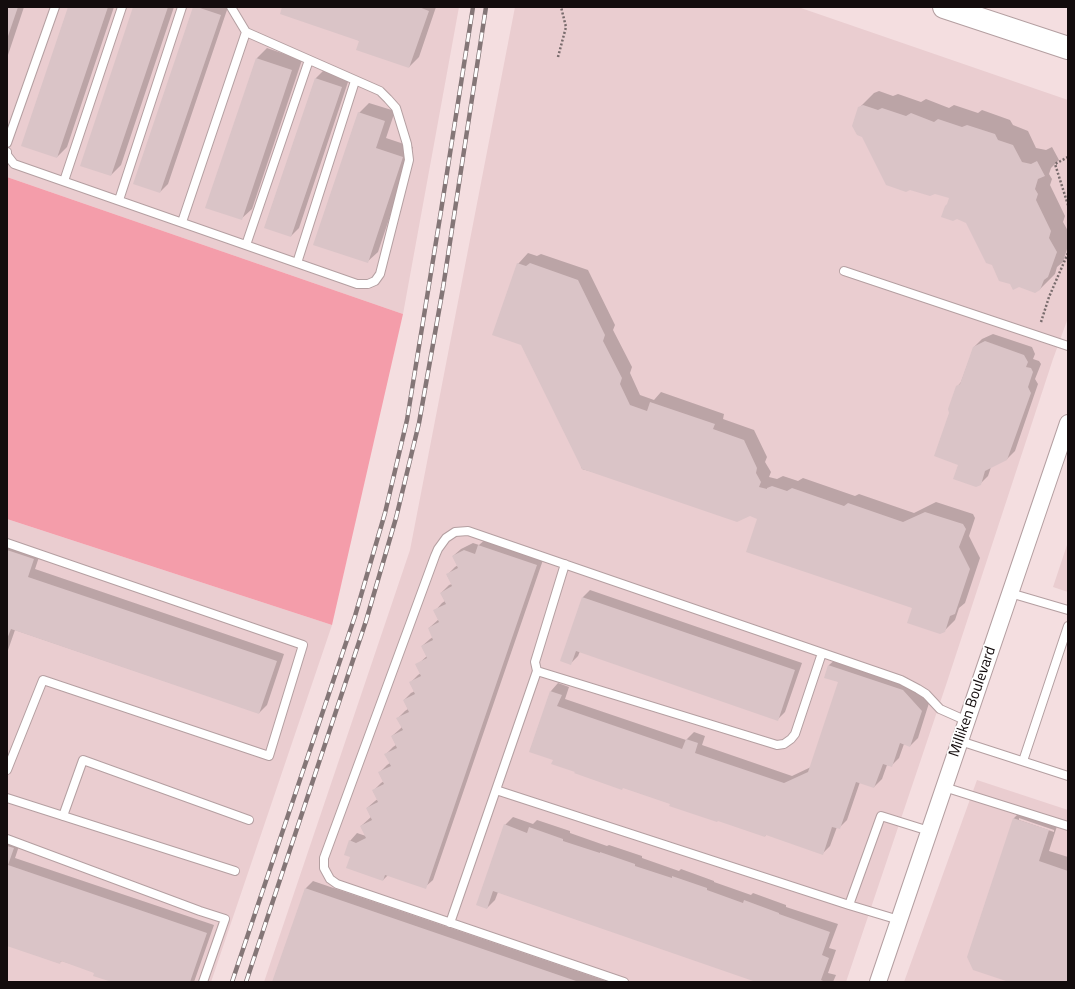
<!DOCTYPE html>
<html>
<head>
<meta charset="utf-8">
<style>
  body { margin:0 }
  #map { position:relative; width:1075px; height:989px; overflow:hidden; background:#f4dee0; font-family:"Titillium Web",sans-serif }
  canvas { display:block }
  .frame { position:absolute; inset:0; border:8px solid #130c0d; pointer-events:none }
</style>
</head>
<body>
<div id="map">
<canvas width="1075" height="989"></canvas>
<div class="frame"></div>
</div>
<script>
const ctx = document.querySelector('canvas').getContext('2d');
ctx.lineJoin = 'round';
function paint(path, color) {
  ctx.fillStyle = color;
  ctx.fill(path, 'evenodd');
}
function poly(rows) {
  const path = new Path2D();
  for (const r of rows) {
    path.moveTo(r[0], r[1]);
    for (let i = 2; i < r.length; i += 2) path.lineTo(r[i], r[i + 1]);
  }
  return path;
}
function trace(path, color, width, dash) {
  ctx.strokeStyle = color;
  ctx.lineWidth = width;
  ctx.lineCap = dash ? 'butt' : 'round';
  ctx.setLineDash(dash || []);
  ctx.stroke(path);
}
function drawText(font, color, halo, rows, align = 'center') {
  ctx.font = font + ' "Titillium Web",sans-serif';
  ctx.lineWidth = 3.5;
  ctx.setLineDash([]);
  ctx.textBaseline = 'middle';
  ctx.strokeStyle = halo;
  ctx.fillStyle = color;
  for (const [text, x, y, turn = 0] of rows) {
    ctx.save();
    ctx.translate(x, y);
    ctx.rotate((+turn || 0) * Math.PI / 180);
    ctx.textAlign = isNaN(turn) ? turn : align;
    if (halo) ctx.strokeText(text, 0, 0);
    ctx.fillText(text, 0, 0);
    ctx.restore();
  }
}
paint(poly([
  [7,7,459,7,403,314,7,177],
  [515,7,798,7,1068,100,1068,318,1053,359,947,682,846,982,264,982,410,550],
  [7,519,332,625,211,982,7,982],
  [1068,542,1068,592,1053,587],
  [977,780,1068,810,1068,982,904,982]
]), '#eacdd0');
paint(poly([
  [7,177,403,314,332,625,7,519]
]), '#f49daa');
paint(poly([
  [7,7,24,7,7,58],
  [69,7,114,7,67,147,57,157],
  [134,7,174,7,121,165,111,175],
  [194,7,228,7,168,184,160,192],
  [283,7,436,7,419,57,409,67,360,41],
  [267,48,302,60,252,209,241,219,257,58],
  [324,70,349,79,299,228,291,236,265,227,316,78],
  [879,91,893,96,898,94,921,102,926,99,949,108,954,105,978,113,982,110,1010,120,1013,125,1028,131,1036,148,1046,150,1052,147,1059,160,1051,168,1049,174,1052,179,1050,185,1065,216,1063,222,1068,231,1068,246,1063,262,1057,267,1055,274,1040,289,1010,283,993,265,967,222,957,218,948,204,950,198,859,108,874,93],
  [369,103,395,111,386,138,413,147,378,252,367,262,359,113],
  [528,253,537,256,541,254,588,270,615,325,613,330,632,367,630,373,640,395,654,400,661,392,724,414,723,419,754,430,767,457,765,462,771,472,769,477,777,479,783,476,798,481,803,478,855,496,859,494,914,513,936,502,973,514,975,518,969,536,980,558,965,603,959,608,955,620,944,631,913,608,759,518,582,469,518,264],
  [993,334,1032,347,1035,354,1033,359,1039,361,1041,364,1035,379,1038,384,1015,451,1007,459,991,467,988,476,980,484,959,464,950,413,957,387,961,382,974,347,982,339],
  [487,538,544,557,433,880,425,887,388,875,383,880,351,856,350,841,357,833,366,836,361,826,371,817,367,808,375,801,378,799,373,791,381,783,384,781,380,772,387,765,390,763,386,754,393,747,396,745,392,736,400,729,402,727,398,718,405,711,408,709,404,700,411,693,415,691,410,683,418,675,421,673,417,665,427,656,422,646,430,639,433,637,429,628,439,619,435,611,442,603,445,601,441,593,449,585,452,584,447,575,455,567,458,565,453,556,461,549,473,543,479,545],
  [7,540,41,551,35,569,284,654,267,705,259,713,15,630,7,653],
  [590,590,802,663,785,712,778,719,580,651,578,656,571,663,583,597],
  [837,658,910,683,929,703,918,738,910,746,904,744,899,758,891,766,887,765,882,779,874,787,860,782,847,820,839,828,837,827,830,846,823,853,767,834,765,836,576,771,554,759,530,751,551,691,558,683,569,687,565,699,686,740,694,732,705,736,702,745,792,776,811,767,840,682,825,677,829,665],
  [1024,808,1059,820,1049,851,1068,857,1068,982,1012,982,968,957,1014,818],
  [1019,818,1054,830,1054,832,1019,820],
  [513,817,533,824,537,820,570,831,570,833,607,846,609,845,642,856,642,858,679,871,681,869,714,881,714,882,751,895,753,893,786,905,786,907,838,924,829,948,836,950,828,973,836,975,833,982,759,982,498,892,495,900,487,908,505,825],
  [7,836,21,840,15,858,214,925,194,982,115,982,96,972,62,961,59,963,7,945],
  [313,881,609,982,273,982,306,888]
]), '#0003');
paint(poly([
  [7,7,18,7,7,39],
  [68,7,108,7,57,158,21,146],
  [133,7,168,7,111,176,80,166],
  [193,7,197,7,221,15,160,193,133,184],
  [282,7,419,7,429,11,409,68,356,50,359,41,280,14],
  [256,58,292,70,242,220,205,208],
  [315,78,342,87,291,237,264,228],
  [863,105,878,110,882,108,906,116,911,113,934,122,938,119,962,127,967,125,995,134,998,140,1013,145,1022,162,1031,164,1037,161,1045,176,1038,179,1035,189,1038,194,1036,200,1051,231,1049,238,1057,252,1048,277,1044,280,1040,290,1035,293,1019,287,1013,290,1010,284,999,281,992,265,986,263,966,223,957,219,953,221,941,217,945,206,947,204,949,198,935,194,930,196,910,190,906,192,886,185,862,137,857,135,852,126,858,107],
  [358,112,385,121,376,148,403,157,368,263,313,245],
  [517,263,526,266,530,263,578,280,605,335,603,341,622,378,620,384,630,405,647,411,650,402,715,424,713,429,744,440,757,468,756,473,761,482,759,487,767,489,767,488,772,486,787,491,792,488,844,506,848,503,903,522,925,512,963,524,966,529,959,547,970,569,955,614,950,616,945,632,940,634,907,623,912,608,746,552,757,519,750,516,737,522,582,469,521,345,492,335],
  [985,341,1024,355,1028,362,1026,367,1031,368,1033,372,1028,387,1031,393,1007,460,985,471,981,485,976,487,953,479,958,465,934,456,949,413,948,409,956,386,960,384,973,347],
  [478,545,537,565,426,889,385,875,383,881,346,868,350,857,344,855,349,840,356,843,366,838,360,826,372,820,366,808,378,802,372,790,384,784,378,772,391,766,384,754,397,748,391,736,403,730,396,718,409,712,403,700,415,694,409,682,421,676,415,664,427,658,421,646,433,640,428,628,439,622,433,610,446,604,440,593,452,586,446,574,458,568,452,556,464,550,475,554],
  [7,550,34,559,28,577,277,661,259,714,11,629,7,639],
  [582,597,795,670,778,721,576,651,571,665,560,661],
  [828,665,903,690,922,711,910,747,900,743,892,767,883,764,874,788,856,782,840,829,832,827,823,855,766,835,765,837,718,821,717,822,669,806,670,804,623,788,622,790,574,773,575,772,551,764,553,760,529,752,550,691,562,695,557,706,682,749,686,739,698,743,695,753,784,783,808,772,838,682,824,678],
  [1013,818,1049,830,1039,861,1068,871,1068,982,1009,982,973,970,967,957],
  [504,824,527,833,529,827,563,839,563,841,600,853,600,852,635,864,635,866,672,878,672,876,707,888,707,890,743,903,744,900,779,913,779,914,830,932,822,955,829,958,821,980,825,982,756,982,493,891,487,909,476,905],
  [7,846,14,848,8,865,207,933,190,982,112,982,93,976,94,973,61,961,60,964,7,946],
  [305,888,579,982,272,982]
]), '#dac4c7');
const lane = poly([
  [7,143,55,7],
  [7,152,7,155,14,164,357,284,368,284,375,281,380,274,409,160,407,144,396,108,388,99,380,91,246,32,231,7],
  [64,181,122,7],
  [119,200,182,7],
  [182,222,246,32],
  [246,245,309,60],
  [297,263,355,81],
  [844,271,1068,346],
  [7,543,303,645,269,756,43,680,7,770],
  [565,564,535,662,537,671,777,745,784,744,791,739,795,734,822,653],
  [1010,593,1068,610],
  [960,741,1068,776],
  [1023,761,1068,626],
  [944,787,1068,826],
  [496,790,849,905,899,920],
  [7,798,235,871],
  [63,816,83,760,249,820],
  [7,839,200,911,225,919,203,982],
  [849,905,881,816,929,831],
  [450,923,537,671],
  [624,982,337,884,330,879,324,868,324,858,435,556,438,549,446,538,455,532,468,531,901,680,918,689,926,694,940,709,967,721]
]);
const street = poly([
  [878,982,1068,423]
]);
const secondary = poly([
  [944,7,1068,48]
]);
trace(lane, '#b49fa1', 10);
trace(street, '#b49fa1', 18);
trace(secondary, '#b49fa1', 24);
trace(poly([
  [558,57,566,27,561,7],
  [1068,157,1055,164,1068,205],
  [1041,322,1049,297,1068,253]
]), '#786b6c', 2.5, [2, 2]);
trace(lane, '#fff', 8);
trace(street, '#fff', 16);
trace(secondary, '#fff', 22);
const rail = poly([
  [232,982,355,616,385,513,407,420,441,211,473,7],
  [246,982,366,621,396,518,419,423,443,288,486,7]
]);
trace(rail, '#847677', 4.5);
trace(rail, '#fff', 3, [9]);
drawText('15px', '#130c0d', '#fff', [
  ["Milliken Boulevard",973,702,-71]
]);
</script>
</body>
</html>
